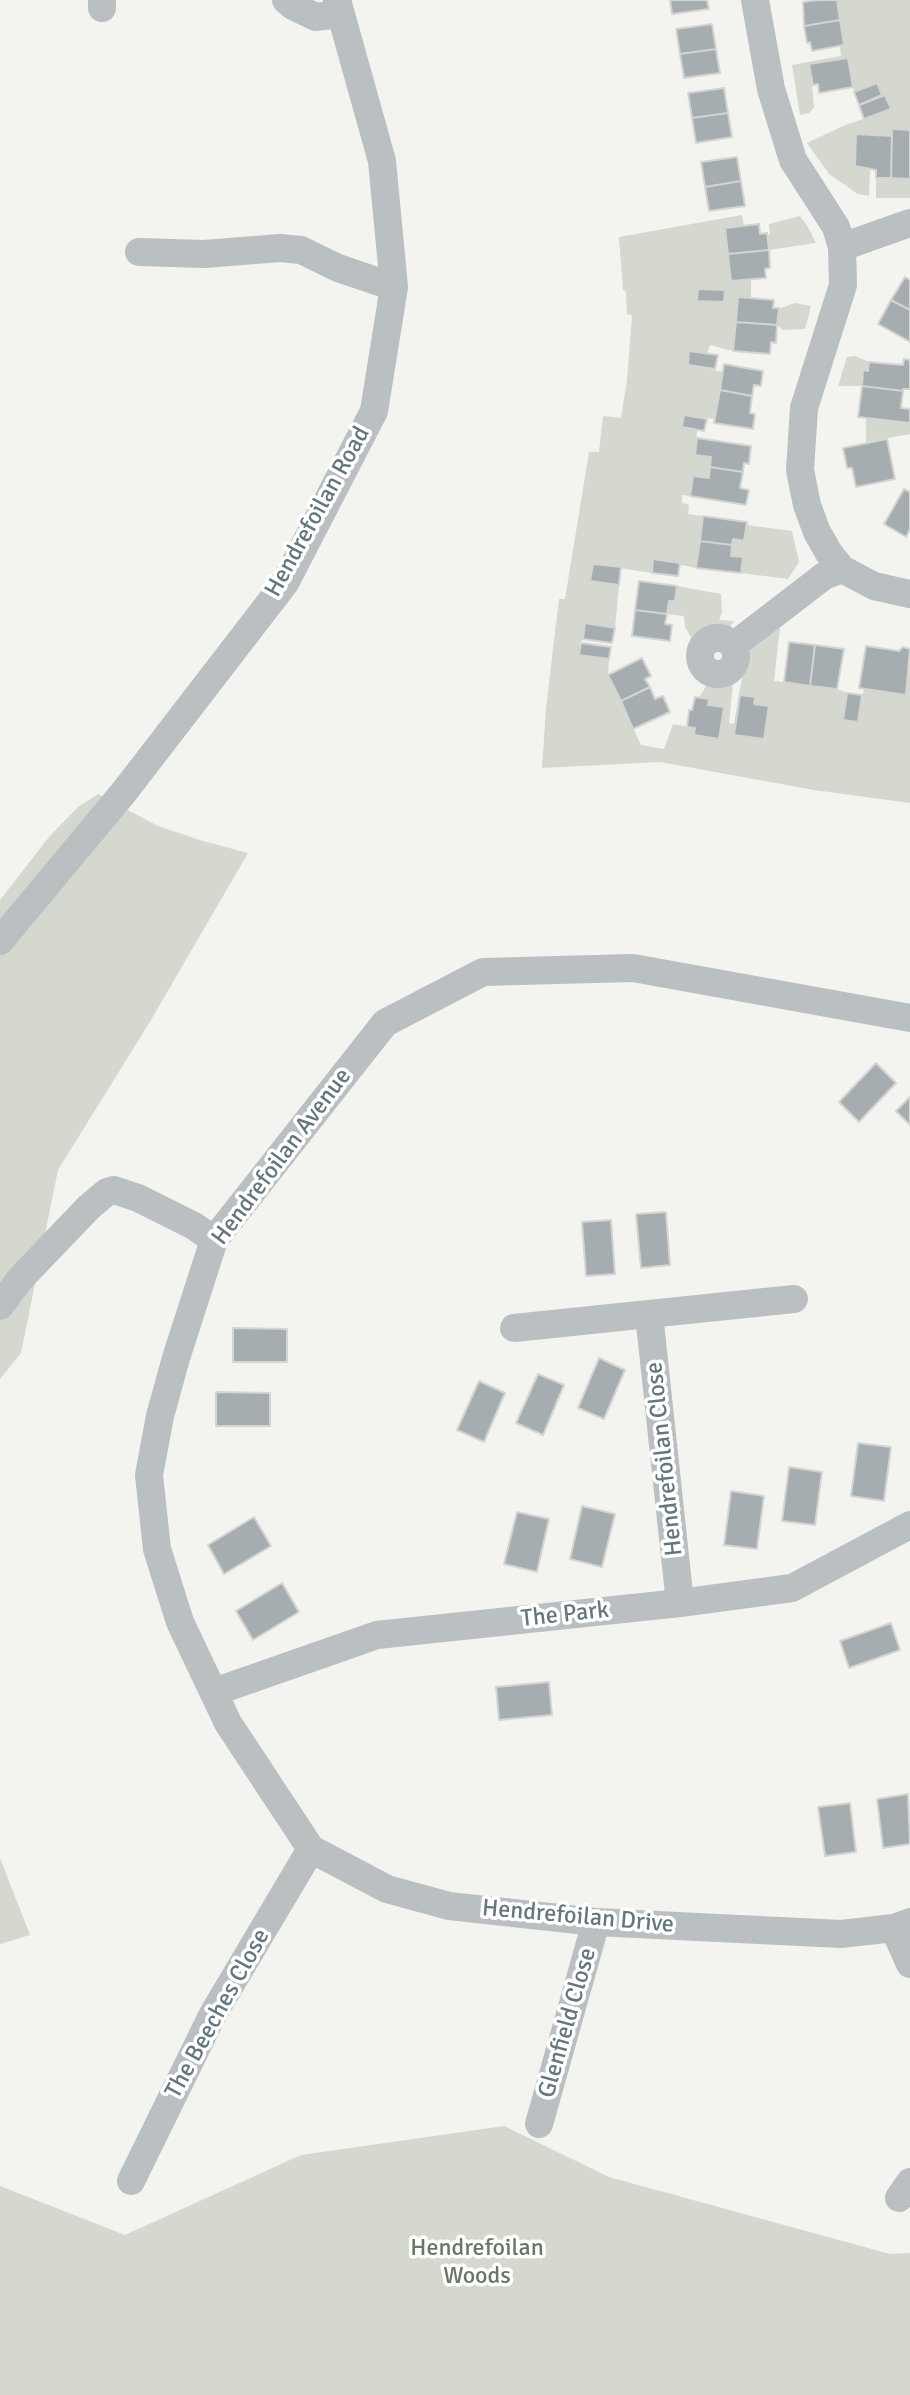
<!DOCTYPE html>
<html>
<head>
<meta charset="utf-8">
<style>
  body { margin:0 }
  canvas { display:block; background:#f3f3f0 }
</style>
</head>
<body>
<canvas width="910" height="2395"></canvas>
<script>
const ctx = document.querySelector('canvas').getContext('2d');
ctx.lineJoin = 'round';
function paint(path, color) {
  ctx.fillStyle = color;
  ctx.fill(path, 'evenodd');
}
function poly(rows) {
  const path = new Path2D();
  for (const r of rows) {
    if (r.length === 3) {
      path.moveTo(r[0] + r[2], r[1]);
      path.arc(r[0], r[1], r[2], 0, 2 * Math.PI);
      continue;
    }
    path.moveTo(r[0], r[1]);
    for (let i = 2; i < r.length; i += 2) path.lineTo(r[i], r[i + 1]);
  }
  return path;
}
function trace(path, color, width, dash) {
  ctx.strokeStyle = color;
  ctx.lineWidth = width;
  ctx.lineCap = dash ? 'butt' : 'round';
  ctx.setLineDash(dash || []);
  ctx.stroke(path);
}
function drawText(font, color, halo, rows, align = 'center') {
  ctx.font = font + ' Signika,sans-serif';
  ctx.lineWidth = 7;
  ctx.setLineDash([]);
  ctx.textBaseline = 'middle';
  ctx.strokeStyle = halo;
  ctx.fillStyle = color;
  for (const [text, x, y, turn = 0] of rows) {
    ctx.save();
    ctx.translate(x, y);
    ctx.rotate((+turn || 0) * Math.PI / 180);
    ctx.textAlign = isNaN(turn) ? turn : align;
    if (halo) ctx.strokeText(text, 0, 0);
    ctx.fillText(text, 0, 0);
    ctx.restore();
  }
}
paint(poly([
  [837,0,910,0,910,130,892,136,856,134,855,166,867,167,867,170,870,170,869,196,858,194,829,174,807,143,843,126,890,109,885,95,882,95,876,83,854,92,848,58,810,64,814,107,809,113,800,115,792,65,841,56,840,46,844,45],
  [876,178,910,179,910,198,876,198],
  [742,215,744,226,731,281,751,279,751,298,738,297,733,351,710,345,707,353,689,351,688,365,723,372,714,419,684,415,682,427,697,430,695,455,711,457,709,478,694,476,690,496,682,495,682,503,689,505,688,514,703,516,696,568,654,559,652,573,593,564,591,581,619,585,615,628,586,623,582,641,580,642,579,654,609,659,608,675,641,745,664,749,673,724,695,728,694,735,719,739,724,708,708,705,708,699,699,698,708,683,733,683,729,723,734,724,746,654,780,627,774,681,837,689,847,693,844,720,858,722,864,688,905,695,910,664,910,803,814,790,660,762,542,768,546,708,559,599,565,599,589,452,599,452,603,416,621,418,627,380,632,315,627,314,626,292,623,290,619,237],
  [698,290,724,290,724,301,698,301],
  [740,695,755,697,754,704,734,735],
  [800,216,808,227,816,243,769,250,767,235,770,235,769,224],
  [795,303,811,306,805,329,783,330,777,325,778,309],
  [855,356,869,362,868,371,863,371,862,386,838,386,847,357],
  [866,418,910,423,910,434,866,442],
  [746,525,792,531,799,562,788,579,741,573,743,558,731,556,733,539,744,541],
  [677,586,721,594,722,613,719,620,734,621,729,628,714,628,700,634,696,641,692,639,685,627,684,616,667,614,669,601,675,601],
  [98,794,158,826,203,841,248,853,151,1020,58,1170,21,1353,0,1379,0,900,49,837,78,807],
  [0,1858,30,1935,0,1944],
  [504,2126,609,2177,890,2254,910,2253,910,2395,0,2395,0,2186,125,2235,301,2155]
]), '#d4d8cf');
const building = poly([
  [670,0,707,0,709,9,672,14,670,0],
  [818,0,837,0,840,20,804,26,803,2,818,0],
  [840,20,844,45,812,51,810,42,807,43,804,26,840,20],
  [712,24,716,49,680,54,676,29,712,24],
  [716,49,720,73,684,78,680,54,716,49],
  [848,58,853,87,819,93,818,84,813,85,809,64,848,58],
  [877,83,882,95,859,105,854,92,877,83],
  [724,88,728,113,692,118,688,93,724,88],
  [885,95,891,109,864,119,859,105,885,95],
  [728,113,732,137,696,143,692,118,728,113],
  [892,129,910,130,910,179,891,178,892,129],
  [856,134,892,136,891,178,876,178,876,170,855,166,856,134],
  [737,157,741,181,705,187,701,162,737,157],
  [741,181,745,206,709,211,705,187,741,181],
  [759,224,760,234,767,233,769,250,728,254,725,228,759,224],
  [769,250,770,268,765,269,766,278,731,281,728,254,769,250],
  [905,277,910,280,910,310,891,300,905,277],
  [698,289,725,290,724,302,697,301,698,289],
  [738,297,774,300,773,308,779,308,777,325,736,322,738,297],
  [891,300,910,310,910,342,878,324,891,300],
  [736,322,777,325,776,343,771,342,770,354,733,351,736,322],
  [689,351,718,355,715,369,688,365,689,351],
  [904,359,910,360,910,389,903,389,903,391,862,386,863,370,868,371,869,362,903,365,904,359],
  [724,364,763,371,761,386,754,385,752,396,720,390,724,364],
  [862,386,903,391,901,408,910,409,910,423,858,417,862,386],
  [720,390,752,396,750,413,755,414,753,429,714,423,720,390],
  [684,415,707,419,704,431,682,427,684,415],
  [697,438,751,446,749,464,744,463,743,472,710,467,711,457,695,455,697,438],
  [887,439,895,479,856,487,852,468,847,468,843,448,887,439],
  [710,467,743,472,740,488,749,490,746,505,690,496,693,476,709,478,710,467],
  [904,489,910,492,910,529,906,537,884,524,904,489],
  [703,516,747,522,744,541,733,539,732,545,700,541,703,516],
  [700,541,732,545,731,556,743,557,741,573,696,568,700,541],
  [653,559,680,563,678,576,652,573,653,559],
  [593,564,621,567,619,585,590,581,593,564],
  [639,581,677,586,675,601,669,601,667,614,635,610,639,581],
  [635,610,667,614,665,624,672,625,670,641,632,636,635,610],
  [585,623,615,628,612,643,583,639,585,623],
  [789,642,815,645,810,686,784,682,789,642],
  [581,643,611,647,609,659,579,655,581,643],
  [815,645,844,649,837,689,810,686,815,645],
  [866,646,899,651,903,647,910,649,906,695,859,688,866,646],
  [642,658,651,676,645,679,650,687,621,701,608,675,642,658],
  [650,687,655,699,663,696,670,712,633,729,621,701,650,687],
  [847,693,862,695,858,722,843,720,847,693],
  [740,695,755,697,754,704,769,706,764,739,734,735,740,695],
  [695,697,709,699,708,705,724,707,719,739,694,735,695,728,687,727,689,710,692,710,695,697],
  [876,1063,896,1083,859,1122,839,1102,876,1063],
  [910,1097,910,1125,896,1111,910,1097],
  [666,1212,670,1265,641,1268,636,1214,666,1212],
  [611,1220,615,1274,586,1276,582,1222,611,1220],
  [233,1328,287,1329,287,1362,233,1362,233,1328],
  [599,1358,625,1370,604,1419,578,1408,599,1358],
  [538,1374,564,1385,543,1435,516,1423,538,1374],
  [479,1381,505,1393,484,1442,457,1430,479,1381],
  [216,1392,270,1393,270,1426,216,1426,216,1392],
  [858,1443,891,1447,884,1501,851,1496,858,1443],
  [789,1467,822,1472,815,1525,782,1521,789,1467],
  [731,1491,764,1496,757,1549,724,1545,731,1491],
  [582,1506,615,1514,602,1567,570,1559,582,1506],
  [517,1512,549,1519,537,1572,504,1564,517,1512],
  [254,1517,271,1546,224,1574,208,1545,254,1517],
  [282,1583,299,1612,253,1640,236,1611,282,1583],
  [891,1623,900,1650,849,1668,840,1641,891,1623],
  [549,1682,552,1715,499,1720,496,1687,549,1682],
  [908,1794,910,1844,883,1848,877,1799,908,1794],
  [850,1803,856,1852,825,1856,818,1807,850,1803]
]);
paint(building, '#a5adb0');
trace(building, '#d4d4d2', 2);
trace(poly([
  [102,0,102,8],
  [286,0,293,6,316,17,339,14],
  [755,0,771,89,793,160,836,227,842,247,843,285,804,408,800,470,807,505,817,532,829,553,842,569,874,586,910,594],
  [842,247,910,223],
  [139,252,204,254,280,248,301,250,338,268,394,287],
  [718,656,18],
  [733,646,824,576,842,569],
  [0,941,124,792,285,583,374,411,394,287,382,161,337,0],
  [910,1018,633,968,483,972,385,1023,214,1240,176,1358,160,1416,149,1475,157,1549,180,1622,228,1723,311,1849,387,1889,449,1906,596,1922,841,1934,894,1928,910,1922],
  [0,1306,20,1279,89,1207,107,1192,114,1190,138,1198,194,1226,214,1240],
  [649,1314,794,1299],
  [514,1328,649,1314,680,1603],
  [214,1692,377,1635,680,1603,792,1588,910,1525],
  [894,1928,910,1964],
  [539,2124,596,1922],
  [131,2181,213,2014,311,1849],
  [899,2198,910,2182]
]), '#babfc1', 28);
drawText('24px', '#65777e', '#fff', [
  ["Hendrefoilan Road",318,512,-61],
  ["Hendrefoilan Avenue",282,1157,-53],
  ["Hendrefoilan Close",665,1459,-96],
  ["The Park",565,1615,-6],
  ["Hendrefoilan Drive",578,1917,5],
  ["The Beeches Close",218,2014,-61],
  ["Glenfield Close",568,2023,-74]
]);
drawText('24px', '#6a7663', '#fff', [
  ["Hendrefoilan",477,2249],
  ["Woods",477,2277]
]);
</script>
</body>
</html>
